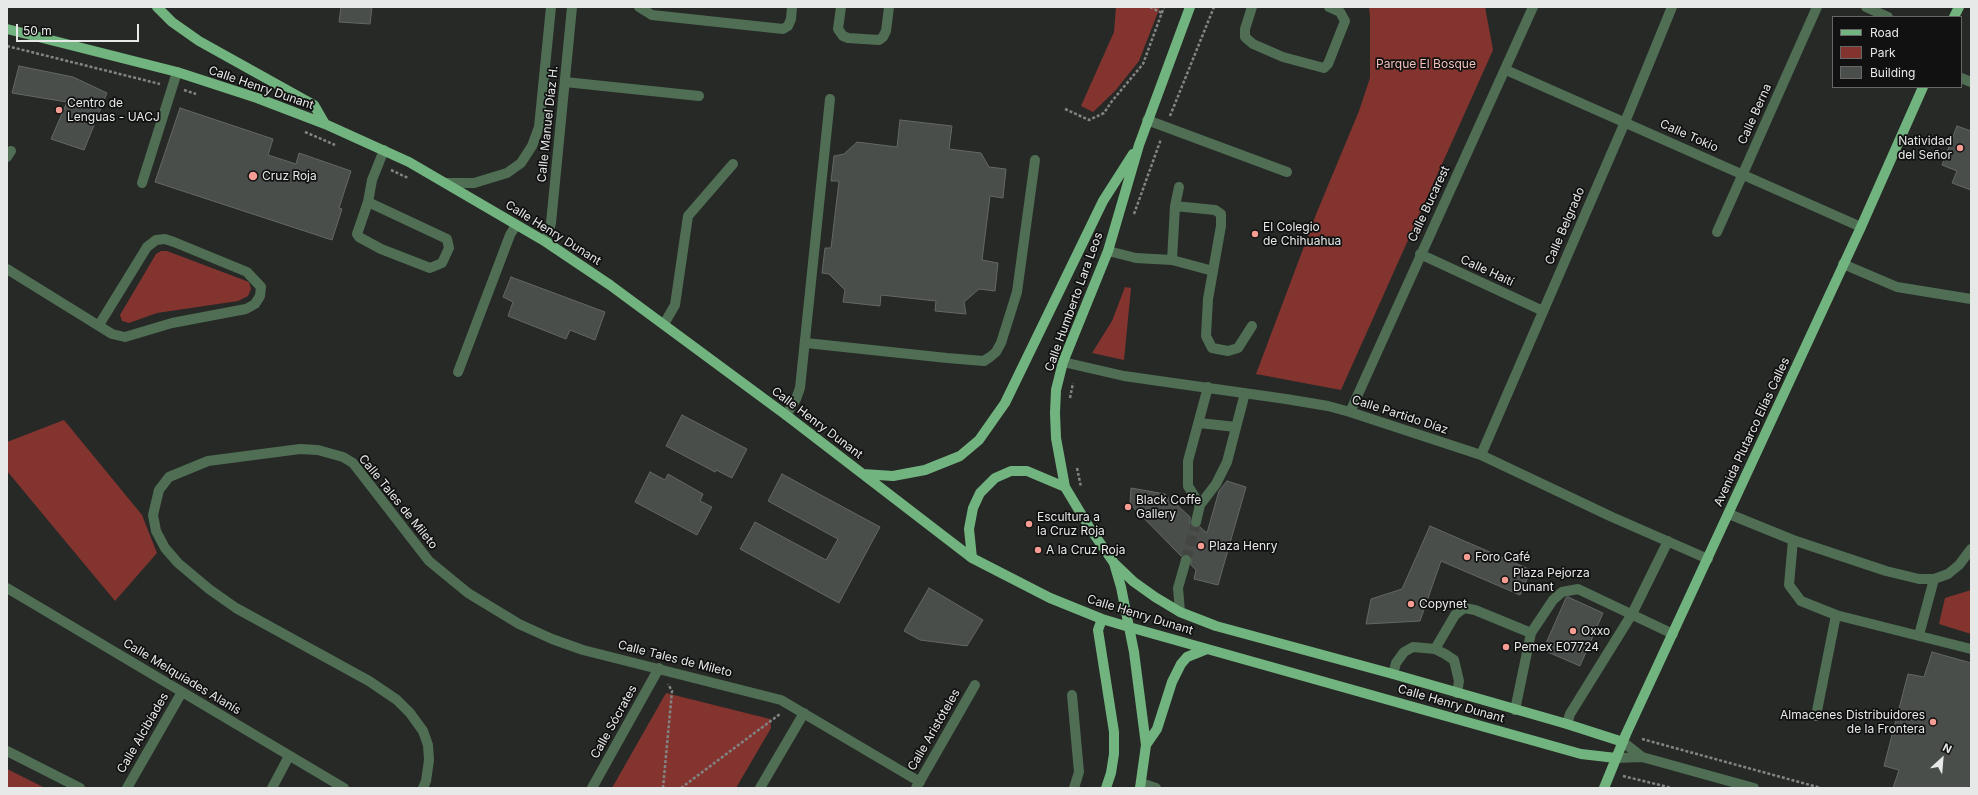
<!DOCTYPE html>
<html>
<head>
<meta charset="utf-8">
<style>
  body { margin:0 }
  #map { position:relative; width:1978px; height:795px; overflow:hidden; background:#262926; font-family:Inter,sans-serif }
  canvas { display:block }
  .frame { position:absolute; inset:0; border:8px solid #e7e9e8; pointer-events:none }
  .legend { position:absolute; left:1832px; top:16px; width:130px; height:72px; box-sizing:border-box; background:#101110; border:1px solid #666766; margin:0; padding:5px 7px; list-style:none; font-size:12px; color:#e7e9e8 }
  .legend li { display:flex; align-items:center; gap:8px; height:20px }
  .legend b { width:20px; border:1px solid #666766 }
  .north { position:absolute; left:1922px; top:739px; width:40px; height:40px; -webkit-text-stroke:3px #101110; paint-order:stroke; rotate:26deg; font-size:11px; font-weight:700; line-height:16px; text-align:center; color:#e7e9e8 }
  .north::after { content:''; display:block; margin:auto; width:14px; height:18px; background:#e7e9e8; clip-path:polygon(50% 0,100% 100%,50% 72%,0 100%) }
  .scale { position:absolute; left:16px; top:24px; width:123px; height:18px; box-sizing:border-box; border:2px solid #e7e9e8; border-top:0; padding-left:5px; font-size:12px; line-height:14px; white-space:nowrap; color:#e7e9e8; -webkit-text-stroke:3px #101110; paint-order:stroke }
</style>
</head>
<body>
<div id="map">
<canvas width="1978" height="795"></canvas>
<div class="frame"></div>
<ul class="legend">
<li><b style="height:5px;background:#72b47f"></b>Road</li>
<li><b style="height:11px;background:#84342f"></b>Park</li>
<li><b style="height:11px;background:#4a4e4b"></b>Building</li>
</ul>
<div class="north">N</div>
<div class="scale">50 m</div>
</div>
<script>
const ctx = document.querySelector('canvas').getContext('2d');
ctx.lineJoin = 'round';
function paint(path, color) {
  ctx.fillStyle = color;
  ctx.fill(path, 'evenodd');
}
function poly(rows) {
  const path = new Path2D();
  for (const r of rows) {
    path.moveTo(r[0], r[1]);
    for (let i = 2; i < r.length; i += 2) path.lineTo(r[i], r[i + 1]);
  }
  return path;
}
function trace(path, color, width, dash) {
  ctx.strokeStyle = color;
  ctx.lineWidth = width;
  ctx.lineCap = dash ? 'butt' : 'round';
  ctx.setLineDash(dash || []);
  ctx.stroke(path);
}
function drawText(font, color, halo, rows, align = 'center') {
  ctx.font = font + ' Inter,sans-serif';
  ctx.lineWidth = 3.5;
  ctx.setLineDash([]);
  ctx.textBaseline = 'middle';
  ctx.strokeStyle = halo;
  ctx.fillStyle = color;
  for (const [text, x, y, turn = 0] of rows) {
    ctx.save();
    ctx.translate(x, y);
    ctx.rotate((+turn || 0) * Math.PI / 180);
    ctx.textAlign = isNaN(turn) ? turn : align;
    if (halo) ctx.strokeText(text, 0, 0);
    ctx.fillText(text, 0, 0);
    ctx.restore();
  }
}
paint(poly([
  [1116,7,1160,7,1139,61,1115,91,1093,112,1081,106,1114,32],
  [1369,7,1485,7,1493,50,1341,390,1256,374,1317,212,1359,111,1370,78,1370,17],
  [161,251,167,251,249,282,251,289,248,296,238,301,157,313,129,323,122,321,120,315,156,254],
  [1125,287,1131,288,1124,360,1092,353,1112,321],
  [64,420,142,515,157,553,115,601,7,471,7,442],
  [1971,590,1971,634,1939,624,1945,598],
  [666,693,770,719,771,728,736,788,612,788],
  [7,769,45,788,7,788]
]), '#84342f');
const building = poly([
  [341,7,372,7,370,24,339,22,341,7],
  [19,66,73,77,107,93,84,150,51,139,67,102,12,93,19,66],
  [180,108,273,139,268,155,296,164,299,153,351,171,339,208,342,209,332,240,155,182,180,108],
  [900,120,952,126,949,149,981,153,989,167,1006,169,1003,198,990,196,982,260,998,263,995,291,979,289,964,302,966,314,935,311,936,301,881,295,880,306,843,302,845,290,829,274,822,273,825,248,831,248,839,181,831,181,834,156,844,154,857,142,897,147,900,120],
  [1957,126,1971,131,1971,190,1952,183,1957,171,1942,165,1957,126],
  [511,277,605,312,595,340,570,330,566,339,508,316,513,302,503,297,511,277],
  [682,415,747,449,732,478,716,470,715,472,666,446,682,415],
  [650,472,665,480,668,474,703,494,700,501,712,507,697,535,635,502,650,472],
  [782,474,880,527,839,603,740,549,755,522,826,560,838,539,768,501,782,474],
  [1227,481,1246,487,1218,585,1194,579,1196,570,1191,565,1191,556,1187,554,1181,556,1130,504,1131,488,1165,494,1190,517,1190,523,1192,527,1195,528,1200,527,1207,533,1219,491,1227,481],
  [1430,526,1531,570,1520,595,1441,561,1420,621,1366,624,1371,599,1402,589,1430,526],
  [929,588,983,620,967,646,920,640,904,631,929,588],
  [1568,597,1603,613,1580,666,1543,650,1566,598,1568,597],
  [1932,652,1971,663,1971,788,1893,788,1899,770,1884,766,1908,674,1924,677,1932,652]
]);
paint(building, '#4a4e4b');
trace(building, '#646865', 1);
trace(poly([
  [1186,560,1196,522]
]), '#434643', 10, [10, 5]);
trace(poly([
  [1150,7,1162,13],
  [7,46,160,84],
  [184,90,196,94],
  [1065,109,1089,120,1104,113,1112,101,1143,64,1164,7],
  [1170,116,1214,7],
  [305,132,335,145],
  [391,170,408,178],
  [1134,214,1161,139],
  [1070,398,1073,383],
  [1077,468,1081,487],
  [1642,739,1821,788],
  [1623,776,1672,788],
  [663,788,672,691,668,684],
  [681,788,780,714]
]), '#828583', 2.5, [3, 2]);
trace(poly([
  [639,7,652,15,783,29,788,26,791,19,792,7],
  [841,7,838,29,843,36,848,38,879,40,883,37,886,31,889,7],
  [1252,7,1245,29,1245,37,1253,44,1283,57,1324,68,1328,64,1345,21,1340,12,1329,7],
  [1866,7,1888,17],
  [1506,70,1861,227],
  [1961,78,1971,82],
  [565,82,699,96],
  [1147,120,1287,172],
  [7,157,11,151],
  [142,183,177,72],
  [447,183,474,183,507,173,521,163,532,146,539,127,551,7],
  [368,202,447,239,449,248,442,263,430,268,381,249,359,237,357,234,368,202,372,180,384,150],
  [1175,206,1215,210,1221,214,1221,226,1208,299,1206,336,1212,348,1228,351,1238,348,1252,326],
  [1717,232,1817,7],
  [546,242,551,223,572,7],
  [1108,251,1136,258,1172,260,1213,271],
  [1420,254,1543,311],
  [1172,260,1175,206,1179,187],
  [1843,264,1897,287,1971,299],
  [7,269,112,334,125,337,172,323,246,309,255,304,260,296,261,287,247,272,174,242,165,239,156,240,147,247,99,325],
  [664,324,675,305,688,216,733,164],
  [806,343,947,358,984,361,990,357,996,352,1001,343,1017,292,1035,160],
  [1063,362,1124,376,1286,399,1328,406,1350,412,1481,455,1612,517,1708,559],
  [458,372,510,235,516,225],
  [1350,412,1533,7],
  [786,415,796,399,800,388,830,99],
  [1199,423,1236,427],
  [1481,455,1625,122,1672,7],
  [1200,505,1188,486,1188,461,1208,387],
  [1729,514,1793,540,1886,571,1919,579,1934,579,1948,574,1959,565,1971,549],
  [1196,522,1200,505,1216,484,1227,462,1245,393],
  [1793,540,1789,585,1801,601,1836,615,1971,649],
  [7,588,344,788],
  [1180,612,1178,588,1186,560],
  [1531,633,1553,600,1562,592,1578,589,1673,634],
  [1919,635,1934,579],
  [1435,649,1445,654,1454,660,1459,681,1457,693],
  [1393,674,1396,663,1404,652,1413,647,1435,649,1455,615,1464,608,1475,610,1531,633,1515,710],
  [1072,695,1079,772,1074,788],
  [1816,716,1836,615],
  [1567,724,1570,714,1632,614,1668,541],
  [1623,742,1642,757],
  [7,751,80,788],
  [1616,758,1642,757,1754,788],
  [1141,783,1156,788],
  [127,788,182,692],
  [272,788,289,756],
  [423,788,426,781,429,760,428,745,423,731,410,713,397,700,369,681,236,608,209,589,178,563,165,548,156,531,153,515,159,490,169,477,208,461,300,449,318,450,343,457,353,463,360,472,429,561,468,593,519,624,552,639,583,650,781,700,920,782],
  [592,788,659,668],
  [760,788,804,713],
  [916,788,975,685]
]), '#4f6e54', 10);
trace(poly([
  [157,7,172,22,199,41,314,105,325,124],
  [1954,17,1959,7],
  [7,29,177,72,257,98,325,124,409,162,546,242,610,285,786,415,972,558,1050,598,1102,619,1129,627,1581,754,1616,758],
  [863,474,893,476,925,470,960,456,979,440,1005,403,1103,201,1133,154],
  [972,558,969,529,973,508,980,493,995,478,1011,471,1027,471,1065,487],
  [1114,563,1134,582,1155,597,1180,612,1216,626,1393,674,1567,724,1623,742],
  [1102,619,1098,630,1114,732,1114,754,1111,773,1106,788],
  [1146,745,1157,729,1172,682,1181,664,1187,657,1207,649],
  [1140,788,1146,745,1134,652,1121,587,1114,563,1089,527,1065,487,1056,438,1055,413,1056,390,1063,362,1108,251,1139,145,1190,7],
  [1604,788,1626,734,1861,227,1923,87]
]), '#72b47f', 10);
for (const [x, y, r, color] of [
  [59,110,4,"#f59c93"],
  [1960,148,4,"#f59c93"],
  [253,176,5,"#f59c93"],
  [1255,234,4,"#f59c93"],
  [1128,507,4,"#f59c93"],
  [1029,524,4,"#f59c93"],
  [1201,546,4,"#f59c93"],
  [1038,550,4,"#f59c93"],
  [1467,557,4,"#f59c93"],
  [1505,580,4,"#f59c93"],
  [1411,604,4,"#f59c93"],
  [1573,631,4,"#f59c93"],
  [1506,647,4,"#f59c93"],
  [1933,722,4,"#f59c93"]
]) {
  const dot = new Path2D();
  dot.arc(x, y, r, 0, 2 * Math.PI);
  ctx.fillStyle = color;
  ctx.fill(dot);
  trace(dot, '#101110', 1.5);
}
drawText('12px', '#f3bfb9', '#101110', [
  ["Parque El Bosque",1426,64]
]);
drawText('12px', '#e7e9e8', '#101110', [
  ["Calle Henry Dunant",261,88,19],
  ["Calle Berna",1755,114,-66],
  ["Calle Manuel Díaz H.",548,124,-84],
  ["Calle Tokio",1689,136,24],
  ["Calle Bucarest",1429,204,-65],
  ["Calle Belgrado",1565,226,-67],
  ["Calle Henry Dunant",553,233,32],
  ["Calle Haití",1487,271,25],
  ["Calle Humberto Lara Leos",1074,302,-70],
  ["Calle Partido Díaz",1400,415,18],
  ["Calle Henry Dunant",817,423,37],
  ["Avenida Plutarco Elías Calles",1752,432,-65],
  ["Calle Tales de Mileto",398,502,51],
  ["Calle Henry Dunant",1140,615,17],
  ["Calle Tales de Mileto",675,659,14],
  ["Calle Melquíades Alanís",182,677,31],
  ["Calle Henry Dunant",1451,704,16],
  ["Calle Sócrates",614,722,-61],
  ["Calle Aristóteles",934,730,-60],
  ["Calle Alcibíades",143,733,-60]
]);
drawText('12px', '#e7e9e8', '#101110', [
  ["Centro de",67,103],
  ["Lenguas - UACJ",67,117],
  ["Natividad",1952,141,"right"],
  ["del Señor",1952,155,"right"],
  ["Cruz Roja",262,176],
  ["El Colegio",1263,227],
  ["de Chihuahua",1263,241],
  ["Black Coffe",1136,500],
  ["Gallery",1136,514],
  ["Escultura a",1037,517],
  ["la Cruz Roja",1037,531],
  ["Plaza Henry",1209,546],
  ["A la Cruz Roja",1046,550],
  ["Foro Café",1475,557],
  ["Plaza Pejorza",1513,573],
  ["Dunant",1513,587],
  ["Copynet",1419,604],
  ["Oxxo",1581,631],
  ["Pemex E07724",1514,647],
  ["Almacenes Distribuidores",1925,715,"right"],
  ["de la Frontera",1925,729,"right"]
], 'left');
</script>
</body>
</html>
